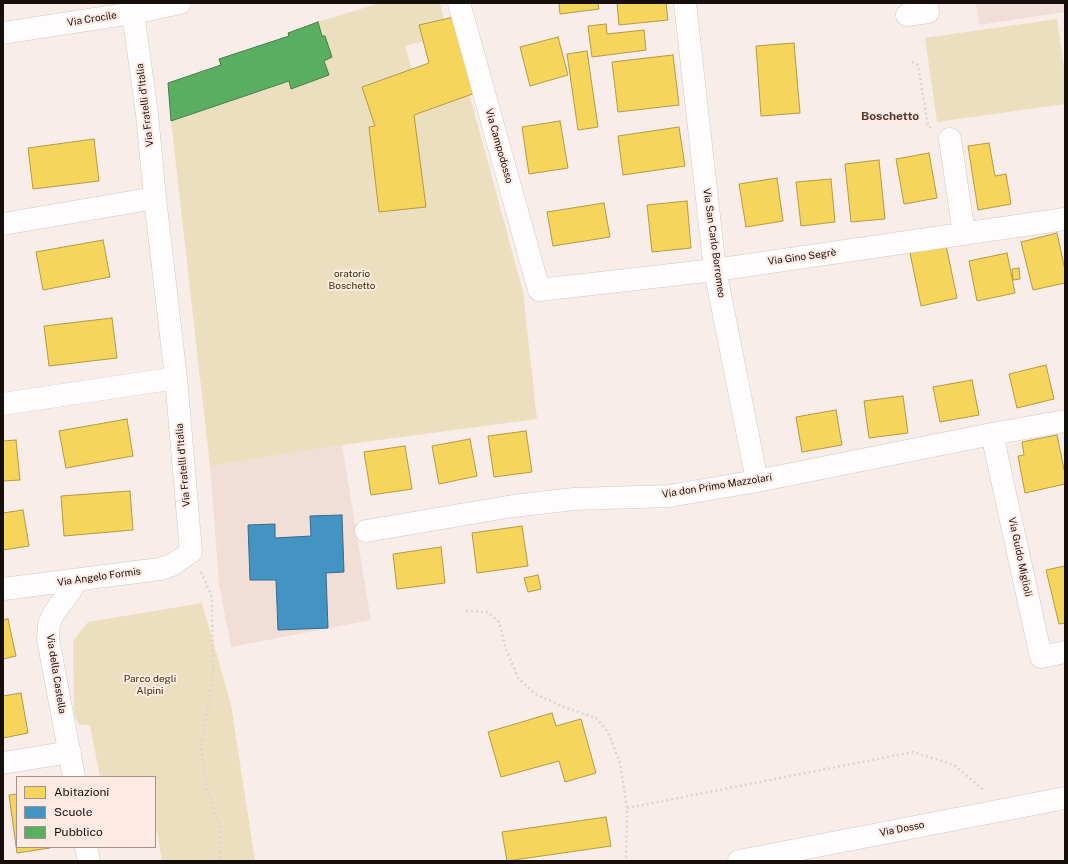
<!DOCTYPE html>
<html>
<head>
<meta charset="utf-8">
<style>
  body { margin:0 }
  #map { position:relative; width:1068px; height:864px; overflow:hidden; background:#f8ede8; font-family:"Public Sans",sans-serif }
  canvas { display:block }
  .frame { position:absolute; inset:0; border:4px solid #170f0c; pointer-events:none }
  .legend { position:absolute; left:16px; top:776px; width:140px; height:72px; box-sizing:border-box; background:#feeae2; border:1px solid #a2928c; margin:0; padding:5px 7px; list-style:none; font-size:12px; color:#170f0c }
  .legend li { display:flex; align-items:center; gap:8px; height:20px }
  .legend b { width:20px; border:1px solid #a2928c }
</style>
</head>
<body>
<div id="map">
<canvas width="1068" height="864"></canvas>
<div class="frame"></div>
<ul class="legend">
<li><b style="height:11px;background:#f6d55c"></b>Abitazioni</li>
<li><b style="height:11px;background:#4393c3"></b>Scuole</li>
<li><b style="height:11px;background:#5aae61"></b>Pubblico</li>
</ul>
</div>
<script>
const ctx = document.querySelector('canvas').getContext('2d');
ctx.lineJoin = 'round';
function paint(path, color) {
  ctx.fillStyle = color;
  ctx.fill(path, 'evenodd');
}
function poly(rows) {
  const path = new Path2D();
  for (const r of rows) {
    path.moveTo(r[0], r[1]);
    for (let i = 2; i < r.length; i += 2) path.lineTo(r[i], r[i + 1]);
  }
  return path;
}
function trace(path, color, width, dash) {
  ctx.strokeStyle = color;
  ctx.lineWidth = width;
  ctx.lineCap = dash ? 'butt' : 'round';
  ctx.setLineDash(dash || []);
  ctx.stroke(path);
}
function drawText(font, color, halo, rows, align = 'center') {
  ctx.font = font + ' "Public Sans",sans-serif';
  ctx.lineWidth = 4;
  ctx.setLineDash([]);
  ctx.textBaseline = 'middle';
  ctx.strokeStyle = halo;
  ctx.fillStyle = color;
  for (const [text, x, y, turn = 0] of rows) {
    ctx.save();
    ctx.translate(x, y);
    ctx.rotate((+turn || 0) * Math.PI / 180);
    ctx.textAlign = isNaN(turn) ? turn : align;
    if (halo) ctx.strokeText(text, 0, 0);
    ctx.fillText(text, 0, 0);
    ctx.restore();
  }
}
paint(poly([
  [976,3,1065,3,1065,12,979,25],
  [342,445,371,620,231,647,219,584,210,466]
]), '#f1ded7');
paint(poly([
  [380,3,440,3,447,32,443,36,405,46,416,83,468,89,523,292,537,419,342,445,210,466,171,121,289,81,292,89,329,75,324,61,331,56,325,36,322,36,318,22],
  [1057,19,1065,75,1065,104,937,122,925,38],
  [202,603,231,705,255,861,162,861,157,831,155,831,155,777,100,777,90,725,79,725,74,714,73,641,88,622]
]), '#ecdfbf');
const homes = poly([
  [559,3,598,3,599,9,560,14,559,3],
  [617,3,666,3,668,20,619,25,617,3],
  [454,17,475,93,414,115,426,207,379,212,369,127,375,126,362,87,429,63,419,25,454,17],
  [606,24,607,34,644,30,646,50,592,57,588,26,606,24],
  [558,37,568,75,530,86,520,47,558,37],
  [794,43,800,113,761,116,756,46,794,43],
  [587,51,598,127,578,130,567,54,587,51],
  [673,55,679,105,618,112,612,62,673,55],
  [560,121,568,168,529,174,522,127,560,121],
  [679,127,685,166,623,175,618,136,679,127],
  [94,139,99,181,33,189,28,148,94,139],
  [989,143,995,176,1006,174,1011,204,978,210,968,146,989,143],
  [929,153,937,198,904,204,896,159,929,153],
  [879,160,885,219,851,222,845,164,879,160],
  [777,178,783,221,746,227,739,184,777,178],
  [831,179,835,222,801,226,796,182,831,179],
  [687,201,691,248,652,252,647,205,687,201],
  [604,203,610,237,553,246,547,212,604,203],
  [1057,233,1065,270,1065,283,1033,290,1021,242,1057,233],
  [103,240,110,277,43,290,36,252,103,240],
  [946,245,957,298,921,306,910,253,946,245],
  [1007,253,1015,293,977,301,969,261,1007,253],
  [1019,268,1020,279,1013,280,1012,269,1019,268],
  [112,318,117,358,49,366,44,326,112,318],
  [1046,365,1054,399,1017,408,1009,374,1046,365],
  [972,380,979,415,940,422,933,387,972,380],
  [903,396,908,433,869,438,864,401,903,396],
  [836,410,842,445,802,452,796,417,836,410],
  [127,419,133,456,66,468,59,431,127,419],
  [526,431,532,472,494,477,488,436,526,431],
  [1057,435,1065,474,1065,484,1025,493,1018,456,1024,455,1022,442,1057,435],
  [470,439,477,476,439,484,432,446,470,439],
  [16,440,20,480,3,481,3,441,16,440],
  [405,446,412,489,371,495,364,452,405,446],
  [130,491,133,530,64,536,61,496,130,491],
  [23,510,29,546,3,550,3,513,23,510],
  [522,526,528,566,477,573,472,533,522,526],
  [441,547,445,583,397,589,393,554,441,547],
  [1065,566,1065,623,1059,624,1046,570,1065,566],
  [538,575,541,589,528,592,524,578,538,575],
  [8,619,16,656,3,659,3,620,8,619],
  [21,693,28,733,3,738,3,696,21,693],
  [552,713,556,726,581,719,596,773,565,782,559,761,501,777,488,732,552,713],
  [17,794,17,847,49,847,50,848,17,853,9,795,17,794],
  [606,817,611,846,507,861,502,832,606,817]
]);
paint(homes, '#f6d55c');
trace(homes, '#b39a44', 1);
const schools = poly([
  [342,515,344,572,326,573,328,628,278,630,276,580,250,580,248,525,275,524,275,538,311,536,310,516,342,515]
]);
paint(schools, '#4393c3');
trace(schools, '#366b8c', 1);
const public = poly([
  [318,22,322,36,325,36,332,57,324,61,329,75,291,89,289,81,171,121,168,83,221,65,219,59,289,36,288,33,318,22]
]);
paint(public, '#5aae61');
trace(public, '#467e48', 1);
const minor = poly([
  [459,3,539,290,715,270,1065,219],
  [685,3,715,270,757,481],
  [907,15,928,12,926,3],
  [3,33,133,13,180,3],
  [950,139,964,234],
  [3,224,155,198],
  [3,404,176,378],
  [992,434,1041,657,1065,652],
  [366,531,513,506,574,499,669,496,757,481,992,434,1065,421],
  [3,589,160,569,172,565,191,552,176,378,155,198,147,114,133,13],
  [3,763,70,752],
  [74,777,48,639,49,624,54,613,78,580],
  [86,847,89,861],
  [739,861,1065,798]
]);
trace(minor, '#d1c8c3', 23);
trace(poly([
  [912,62,918,65,928,126,933,129],
  [201,572,212,597,213,674,201,747,206,784,220,827,220,861],
  [466,611,488,612,499,622,506,649,518,678,535,694,569,709,596,718,608,732,620,763,627,808,626,861],
  [627,808,913,752,954,765,985,791]
]), '#d9d5d4', 2.5, [2, 3]);
trace(minor, '#fefcfc', 22);
drawText('10px', '#170f0c', '#feeae2', [
  ["Via Crocile",92,19,-9],
  ["Via Fratelli d'Italia",145,105,-97],
  ["Via Campodosso",499,146,74],
  ["Via San Carlo Borromeo",714,243,82],
  ["Via Gino Segrè",802,257,-8],
  ["Via Fratelli d'Italia",183,465,-95],
  ["Via don Primo Mazzolari",717,486,-9],
  ["Via Guido Miglioli",1020,557,78],
  ["Via Angelo Formis",99,577,-8],
  ["Via della Castella",56,674,81],
  ["Via Dosso",902,829,-11]
]);
drawText('10px', '#382f0a', '#feeae2', [
  ["oratorio",352,274],
  ["Boschetto",352,286],
  ["Parco degli",150,679],
  ["Alpini",150,691]
]);
drawText('bold 12px', '#503d35', '#feeae2', [
  ["Boschetto",890,116]
]);
</script>
</body>
</html>
